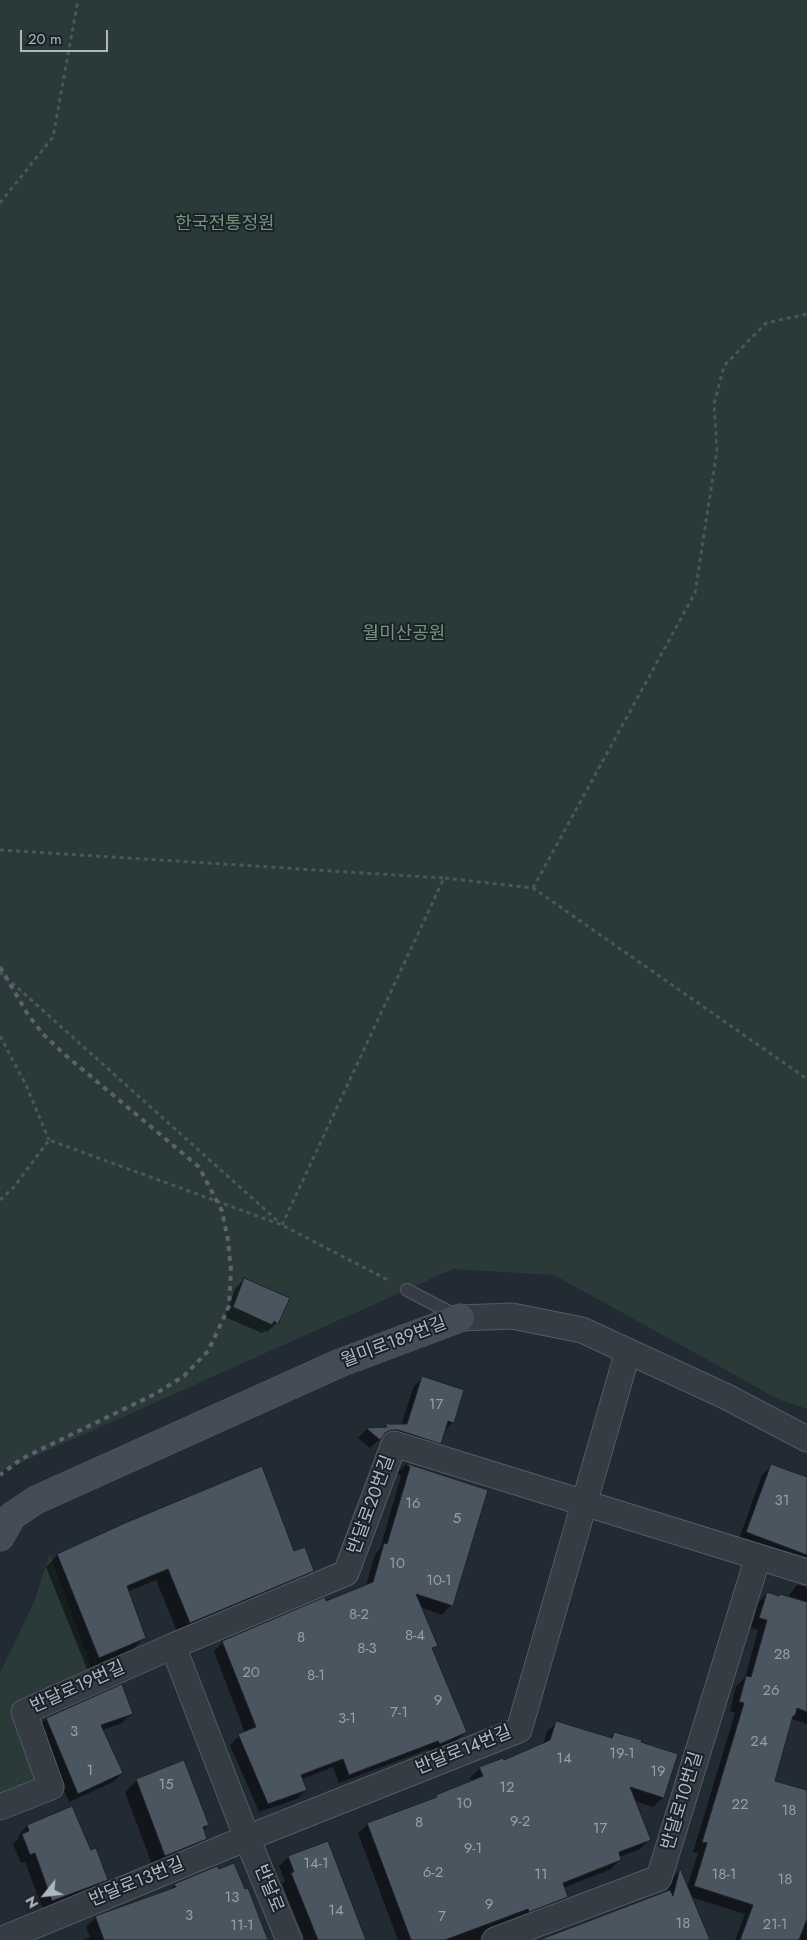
<!DOCTYPE html>
<html>
<head>
<meta charset="utf-8">
<style>
  body { margin:0 }
  #map { position:relative; width:807px; height:1940px; overflow:hidden; background:#222a33; font-family:Jost,sans-serif }
  canvas { display:block }
  .north { position:absolute; left:20px; top:1870px; width:50px; height:50px; -webkit-text-stroke:4px #1a2129; paint-order:stroke; rotate:241deg; font-size:14px; font-weight:700; line-height:20px; text-align:center; color:#afb7c1 }
  .north::after { content:''; display:block; margin:auto; width:18px; height:22px; background:#afb7c1; clip-path:polygon(50% 0,100% 100%,50% 72%,0 100%) }
  .scale { position:absolute; left:20px; top:30px; width:88px; height:22px; box-sizing:border-box; border:2px solid #afb7c1; border-top:0; padding-left:6px; font-size:15px; line-height:18px; white-space:nowrap; color:#afb7c1; -webkit-text-stroke:4px #1a2129; paint-order:stroke }
</style>
</head>
<body>
<div id="map">
<canvas width="807" height="1940"></canvas>
<div class="north">N</div>
<div class="scale">20 m</div>
</div>
<script>
const ctx = document.querySelector('canvas').getContext('2d');
ctx.lineJoin = 'round';
function paint(path, color) {
  ctx.fillStyle = color;
  ctx.fill(path, 'evenodd');
}
function poly(rows) {
  const path = new Path2D();
  for (const r of rows) {
    path.moveTo(r[0], r[1]);
    for (let i = 2; i < r.length; i += 2) path.lineTo(r[i], r[i + 1]);
  }
  return path;
}
function trace(path, color, width, dash) {
  ctx.strokeStyle = color;
  ctx.lineWidth = width;
  ctx.lineCap = dash ? 'butt' : 'round';
  ctx.setLineDash(dash || []);
  ctx.stroke(path);
}
function drawText(font, color, halo, rows, align = 'center') {
  ctx.font = font + ' Jost,"Noto Sans KR",sans-serif';
  ctx.lineWidth = 4;
  ctx.setLineDash([]);
  ctx.textBaseline = 'middle';
  ctx.strokeStyle = halo;
  ctx.fillStyle = color;
  for (const [text, x, y, turn = 0] of rows) {
    ctx.save();
    ctx.translate(x, y);
    ctx.rotate((+turn || 0) * Math.PI / 180);
    ctx.textAlign = isNaN(turn) ? turn : align;
    if (halo) ctx.strokeText(text, 0, 0);
    ctx.fillText(text, 0, 0);
    ctx.restore();
  }
}
paint(poly([
  [0,0,807,0,807,1409,780,1400,554,1275,453,1269,0,1472],
  [50,1554,91,1667,17,1701,13,1714,36,1774,31,1783,0,1796,0,1673,34,1602]
]), '#293a39');
paint(poly([
  [244,1279,277,1323,267,1332,265,1331,262,1333,225,1317,235,1289],
  [423,1378,453,1422,444,1431,440,1443,431,1452,388,1439,380,1439,370,1448,358,1438,367,1429,382,1429,386,1425,401,1425,414,1386],
  [406,1464,487,1490,451,1605,442,1615,420,1607,436,1646,432,1650,466,1732,456,1741,430,1752,429,1749,339,1783,333,1767,302,1779,306,1790,297,1799,259,1812,230,1745,239,1736,245,1733,214,1651,223,1642,366,1586,375,1554,380,1549,401,1476,397,1473],
  [772,1465,807,1478,807,1571,738,1542,762,1475],
  [293,1553,313,1570,301,1582,178,1634,156,1580,127,1592,145,1637,133,1649,87,1669,46,1567,58,1555],
  [797,1585,807,1587,807,1724,792,1719,773,1782,807,1791,807,1940,735,1940,745,1914,691,1897,708,1940,539,1940,667,1893,671,1879,680,1870,687,1888,698,1853,693,1852,735,1713,730,1711,736,1686,745,1678,758,1630,751,1628,758,1603,767,1593,787,1598],
  [121,1686,131,1714,122,1723,102,1730,122,1773,113,1782,69,1802,37,1728,46,1719],
  [557,1722,609,1738,614,1733,663,1798,653,1807,634,1801,649,1840,640,1849,619,1857,620,1859,611,1869,563,1888,567,1897,557,1906,481,1935,480,1940,398,1940,358,1833,368,1824,434,1799,437,1796,472,1782,470,1778,480,1768,504,1762,543,1744,547,1732],
  [184,1762,208,1825,203,1830,206,1838,194,1850,153,1867,125,1792,136,1781],
  [72,1808,90,1852,106,1880,97,1889,43,1909,25,1862,21,1863,13,1844,19,1838,18,1836,27,1826],
  [289,1857,365,1940,305,1940,282,1884,285,1881,279,1866],
  [175,1885,263,1940,83,1940,90,1937,86,1927,95,1918,170,1890]
]), '#0007');
const building = poly([
  [244,1278,290,1298,278,1324,274,1321,272,1325,233,1307,244,1278],
  [422,1376,464,1390,454,1423,448,1421,441,1444,398,1430,391,1430,385,1433,380,1440,366,1428,387,1427,385,1424,407,1424,422,1376],
  [405,1463,488,1490,453,1606,416,1594,438,1646,432,1648,467,1732,440,1744,438,1741,349,1775,343,1759,301,1775,307,1790,268,1804,238,1734,256,1727,222,1641,325,1597,326,1601,373,1582,384,1543,387,1544,410,1467,405,1463],
  [771,1464,807,1477,807,1555,746,1532,771,1464],
  [262,1466,294,1551,305,1547,314,1571,190,1623,168,1569,127,1586,146,1638,99,1658,57,1554,125,1523,262,1466],
  [767,1592,779,1596,780,1594,807,1602,807,1712,797,1708,795,1716,793,1716,775,1781,807,1790,807,1919,799,1940,740,1940,753,1905,694,1886,707,1843,702,1842,744,1703,739,1702,746,1676,751,1677,767,1620,759,1618,767,1592],
  [122,1684,133,1714,101,1725,123,1773,78,1794,46,1718,122,1684],
  [556,1721,612,1738,614,1732,642,1740,641,1742,678,1754,664,1798,630,1787,651,1840,619,1852,621,1860,563,1883,568,1897,529,1912,528,1909,445,1940,411,1940,367,1823,437,1797,436,1795,483,1776,479,1767,503,1758,504,1760,550,1740,556,1721],
  [184,1760,209,1825,203,1827,207,1839,165,1856,136,1779,184,1760],
  [72,1806,91,1850,96,1848,108,1880,52,1901,35,1853,30,1855,22,1834,29,1831,27,1825,72,1806],
  [328,1841,366,1940,318,1940,291,1873,294,1872,288,1856,328,1841],
  [234,1863,245,1889,248,1888,268,1940,104,1940,95,1916,176,1887,174,1884,217,1866,219,1869,234,1863],
  [680,1868,710,1940,539,1940,670,1890,673,1896,680,1868]
]);
paint(building, '#4a555f');
trace(building, '#1c232b', 1);
const lane = poly([
  [407,1290,457,1316]
]);
const street = poly([
  [460,1318,512,1316,582,1330,725,1396,807,1439],
  [0,1807,51,1787,24,1712,173,1646],
  [0,1940,247,1838,519,1730,628,1351],
  [289,1940,247,1838,173,1646,346,1573,394,1444,807,1572],
  [495,1940,659,1878,758,1557]
]);
const secondary = poly([
  [0,1537,12,1516,36,1500,340,1363,460,1318]
]);
trace(lane, '#525a62', 14);
trace(street, '#525a62', 27);
trace(secondary, '#525a62', 29);
trace(poly([
  [0,203,53,137,78,0],
  [0,850,444,878],
  [533,888,695,593,717,450,714,404,724,366,766,323,807,314],
  [0,972,280,1223],
  [0,1036,26,1085,49,1140],
  [0,1200,14,1187,49,1140,282,1225,388,1280],
  [282,1225,444,878,533,888,807,1079]
]), '#485859', 3, [4, 4]);
trace(lane, '#353c44', 12);
trace(street, '#353c44', 25);
trace(secondary, '#434c57', 28);
trace(poly([
  [0,967,27,1013,42,1033,64,1054,199,1167,222,1211,228,1240,231,1271,229,1306,219,1328,208,1351,184,1376,155,1394,23,1458,0,1475]
]), '#59626d', 4, [5, 5]);
drawText('15px', '#969ea8', null, [
  ["17",436,1405],
  ["31",782,1501],
  ["16",413,1504],
  ["5",457,1519],
  ["10",397,1564],
  ["10-1",439,1581],
  ["8-2",359,1615],
  ["8-4",415,1636],
  ["8",301,1638],
  ["8-3",367,1649],
  ["28",782,1655],
  ["20",251,1673],
  ["8-1",316,1676],
  ["26",771,1691],
  ["9",438,1701],
  ["7-1",399,1713],
  ["3-1",347,1719],
  ["3",74,1732],
  ["24",759,1742],
  ["19-1",622,1754],
  ["14",564,1759],
  ["1",90,1771],
  ["19",658,1772],
  ["15",166,1785],
  ["12",507,1788],
  ["10",464,1804],
  ["22",740,1805],
  ["18",789,1811],
  ["9-2",520,1822],
  ["8",419,1823],
  ["17",600,1829],
  ["9-1",473,1849],
  ["14-1",316,1864],
  ["6-2",433,1873],
  ["11",541,1875],
  ["18-1",724,1875],
  ["18",785,1880],
  ["13",232,1898],
  ["9",489,1905],
  ["14",336,1911],
  ["3",189,1916],
  ["7",442,1917],
  ["18",683,1924],
  ["21-1",775,1925],
  ["11-1",242,1926]
]);
drawText('18px', '#719477', '#1a2129', [
  ["한국전통정원",225,225],
  ["월미산공원",404,635]
]);
drawText('18px', '#afb7c1', '#1a2129', [
  ["월미로189번길",394,1343,-21],
  ["반달로20번길",372,1505,-70],
  ["반달로19번길",78,1688,-24],
  ["반달로14번길",464,1751,-22],
  ["반달로10번길",683,1801,-73],
  ["반달로13번길",137,1883,-22],
  ["반달로",268,1889,68]
]);
</script>
</body>
</html>
